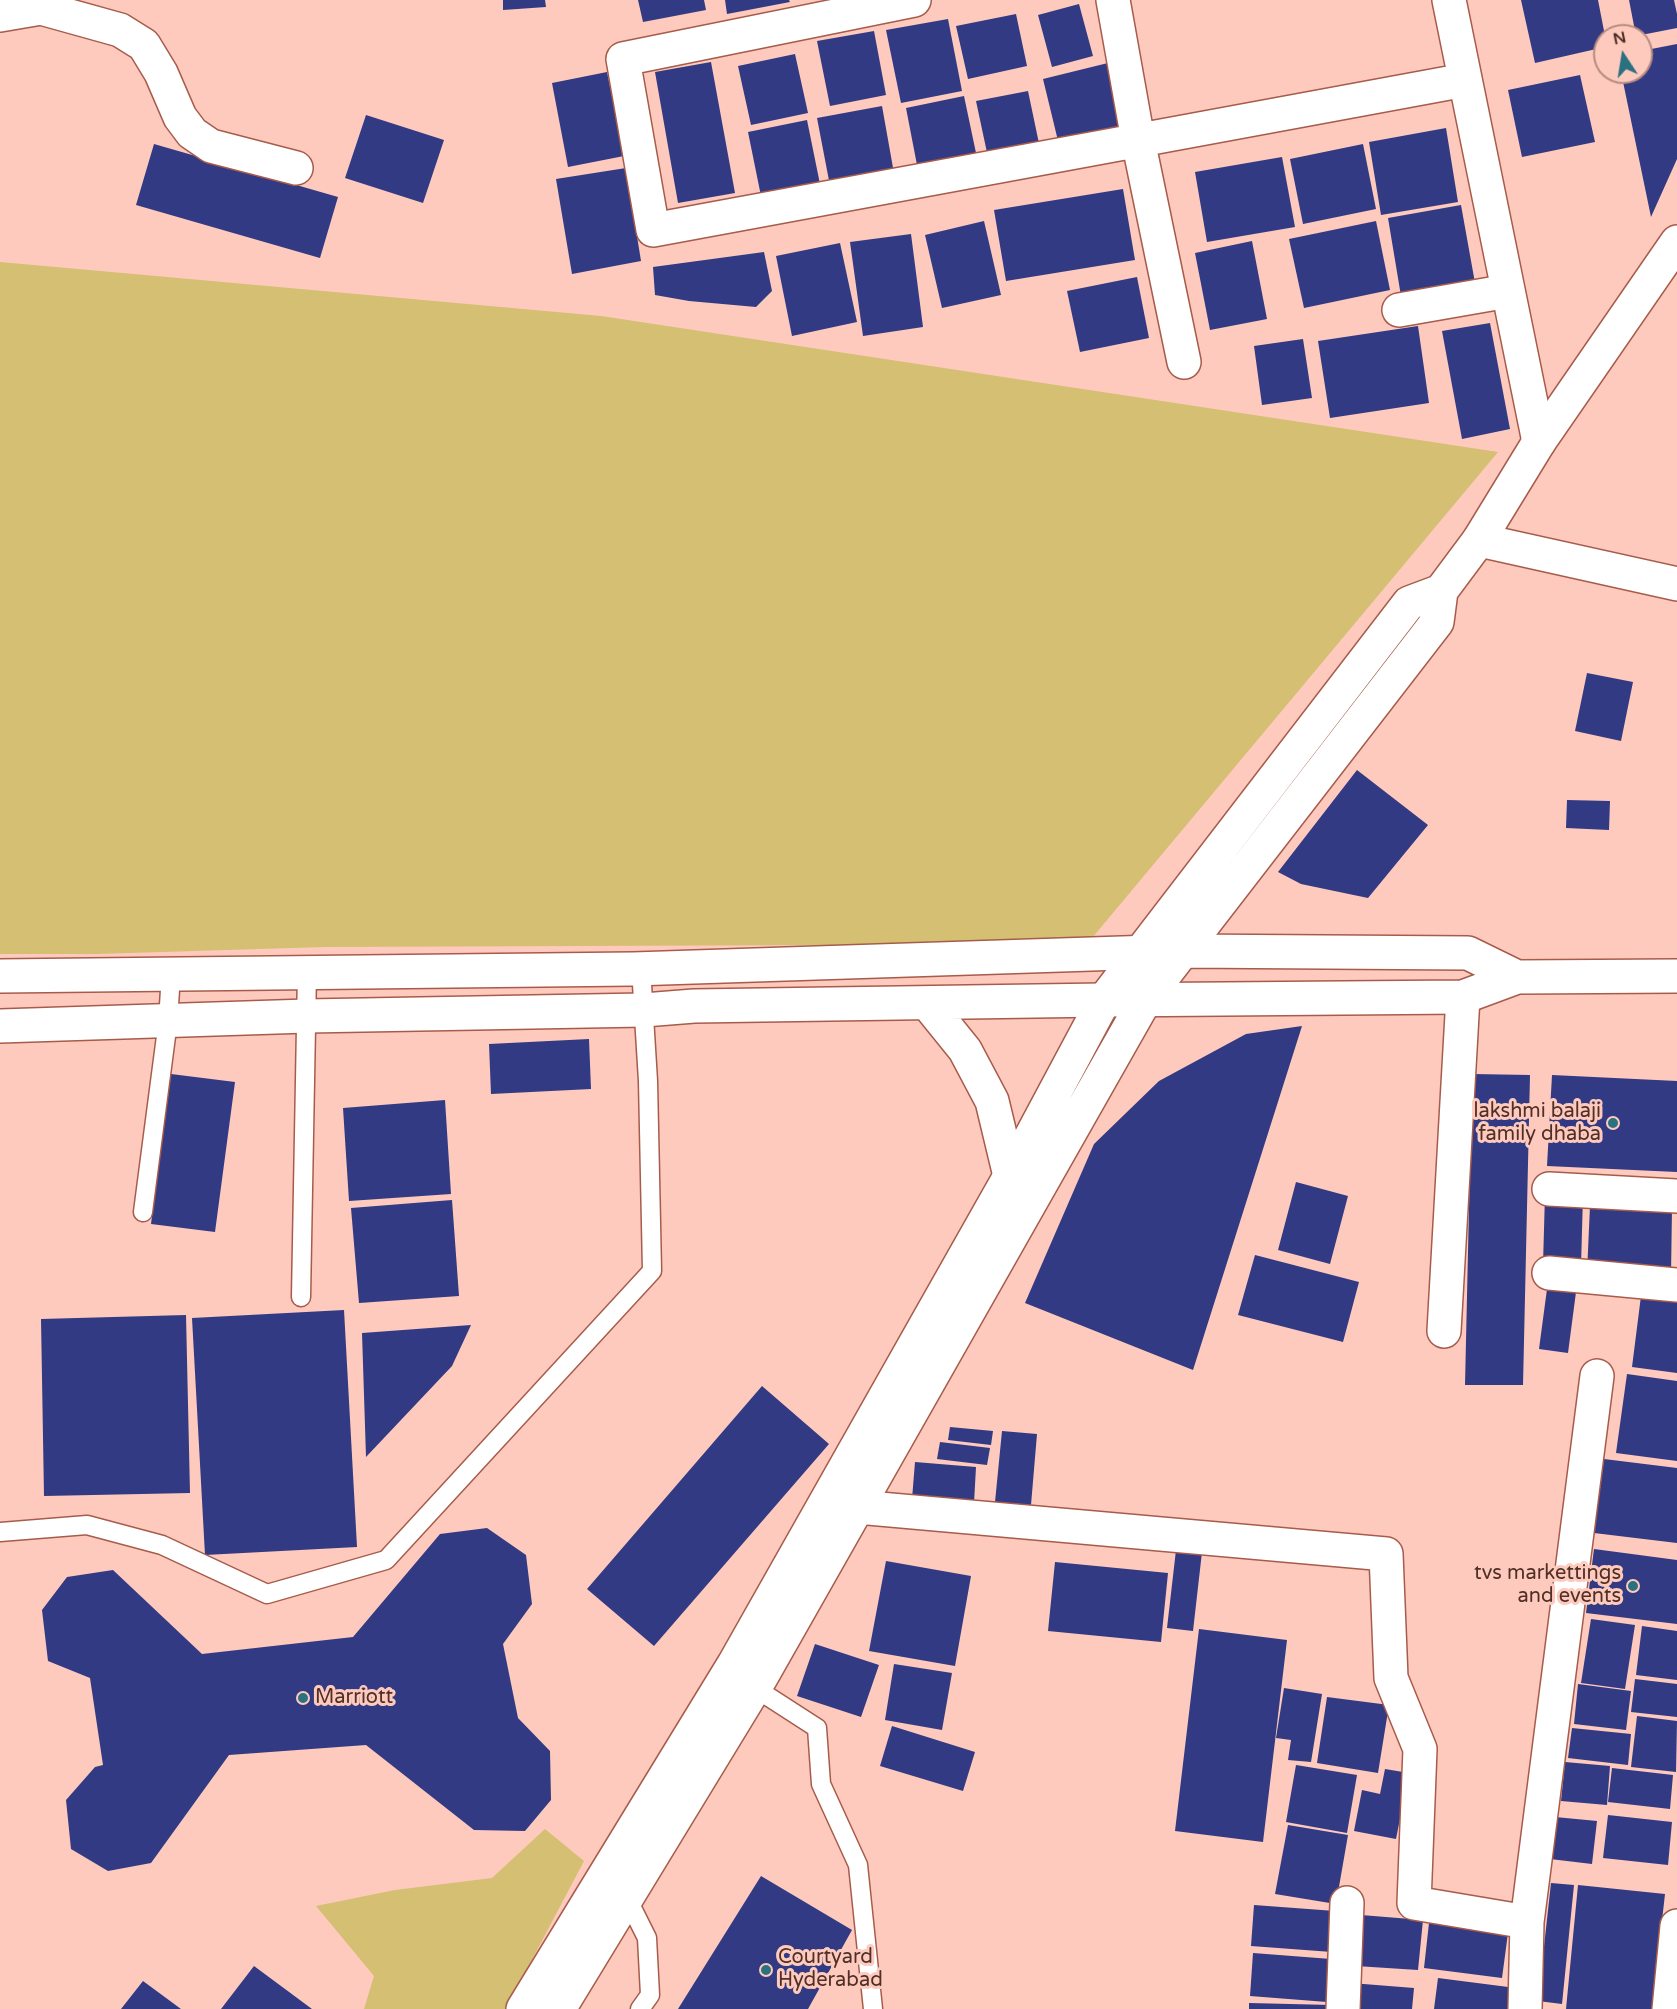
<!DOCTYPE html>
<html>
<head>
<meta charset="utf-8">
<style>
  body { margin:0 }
  #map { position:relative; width:1677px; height:2009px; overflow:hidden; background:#fdcabd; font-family:"Varela Round",sans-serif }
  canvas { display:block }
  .north { position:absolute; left:1593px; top:24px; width:60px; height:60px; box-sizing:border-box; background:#fdcabd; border:2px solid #b88c81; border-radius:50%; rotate:348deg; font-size:16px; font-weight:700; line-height:24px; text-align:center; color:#502f27 }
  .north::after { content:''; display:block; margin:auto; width:21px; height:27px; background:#2b717f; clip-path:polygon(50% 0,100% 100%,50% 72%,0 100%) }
</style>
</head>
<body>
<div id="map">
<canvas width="1677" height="2009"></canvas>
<div class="north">N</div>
</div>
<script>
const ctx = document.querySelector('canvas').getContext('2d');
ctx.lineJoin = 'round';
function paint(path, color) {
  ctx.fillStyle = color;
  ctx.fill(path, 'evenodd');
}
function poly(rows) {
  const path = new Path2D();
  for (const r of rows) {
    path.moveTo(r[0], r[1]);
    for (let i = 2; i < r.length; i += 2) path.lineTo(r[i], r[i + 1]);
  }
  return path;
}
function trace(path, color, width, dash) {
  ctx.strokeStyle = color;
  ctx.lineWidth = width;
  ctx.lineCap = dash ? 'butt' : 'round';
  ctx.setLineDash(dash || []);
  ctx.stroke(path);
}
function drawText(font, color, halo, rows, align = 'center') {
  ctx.font = font + ' "Varela Round",sans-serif';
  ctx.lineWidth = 6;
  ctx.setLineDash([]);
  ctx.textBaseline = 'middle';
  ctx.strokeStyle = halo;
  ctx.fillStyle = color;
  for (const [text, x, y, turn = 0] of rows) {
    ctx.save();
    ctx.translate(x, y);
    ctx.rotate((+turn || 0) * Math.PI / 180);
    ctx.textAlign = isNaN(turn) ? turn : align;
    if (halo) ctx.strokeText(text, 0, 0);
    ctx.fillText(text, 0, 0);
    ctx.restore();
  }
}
paint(poly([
  [0,262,601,316,1498,452,1087,944,325,947,96,954,0,954],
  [545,1829,584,1861,506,2009,364,2009,374,1976,316,1906,395,1890,492,1878]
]), '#d5bf72');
paint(poly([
  [503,0,545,0,546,7,503,10],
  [638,0,704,0,706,10,643,22],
  [725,0,789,0,790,2,727,14],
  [1521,0,1598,0,1605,36,1605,47,1535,63],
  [1629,0,1674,0,1677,14,1677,28,1636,36],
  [1079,4,1093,56,1052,67,1038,15],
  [1016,14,1027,66,968,79,956,26],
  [948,19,962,91,901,103,886,30],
  [874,31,886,95,830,106,817,41],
  [1677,44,1677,159,1651,217,1621,72,1641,72,1641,51],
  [795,54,808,113,751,125,738,66],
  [711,62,735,193,678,203,655,72],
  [1112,62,1129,132,1060,149,1043,79],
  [607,72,624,156,568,167,552,83],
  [1580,75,1595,142,1522,157,1508,90],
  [1028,91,1041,153,989,162,976,101],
  [964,96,976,153,917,165,906,108],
  [882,106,895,179,831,191,817,118],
  [366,115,444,140,423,203,345,178],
  [807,120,821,189,762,201,748,132],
  [1446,128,1458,202,1381,215,1369,142],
  [154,144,338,197,320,258,136,205],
  [1363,144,1376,209,1303,224,1290,159],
  [1282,157,1295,227,1207,242,1195,172],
  [626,168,641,261,572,274,556,179],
  [1123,189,1135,260,1006,281,994,210],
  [1461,205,1475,283,1401,296,1388,218],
  [984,221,1001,295,942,308,925,235],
  [1376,221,1390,290,1304,308,1289,239],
  [911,234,923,327,863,336,850,242],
  [1252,241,1267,319,1210,330,1195,253],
  [840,243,857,322,792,336,776,256],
  [764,252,772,291,756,307,689,301,655,295,653,267],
  [1137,277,1149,338,1080,352,1067,291],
  [1490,323,1510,429,1462,439,1442,331],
  [1418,326,1429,403,1330,418,1318,341],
  [1303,339,1312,398,1262,405,1254,346],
  [1587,673,1633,682,1621,741,1575,731],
  [1357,770,1428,825,1368,898,1301,884,1278,872],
  [1567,800,1610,801,1609,830,1566,828],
  [1302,1026,1193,1370,1025,1303,1094,1144,1159,1081,1246,1034],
  [589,1039,591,1089,491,1094,489,1044],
  [171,1074,235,1082,215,1232,151,1224],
  [1472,1074,1530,1075,1523,1385,1465,1385],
  [1552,1075,1677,1081,1677,1172,1547,1166],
  [445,1100,451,1194,349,1201,343,1108],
  [1296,1182,1348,1196,1330,1264,1278,1250],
  [1545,1194,1583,1195,1581,1266,1543,1265],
  [452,1200,459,1296,359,1303,351,1208],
  [1590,1206,1672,1208,1671,1275,1587,1273],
  [1255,1255,1359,1282,1343,1342,1238,1315],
  [1642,1288,1677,1292,1677,1373,1632,1367],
  [1547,1289,1576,1292,1568,1353,1539,1349],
  [344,1310,357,1547,205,1555,192,1318],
  [186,1315,190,1493,44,1496,41,1319],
  [471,1325,452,1366,366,1457,362,1333],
  [1627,1374,1677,1381,1677,1461,1616,1453],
  [762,1386,829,1444,654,1646,587,1589],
  [950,1427,993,1431,991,1445,948,1440],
  [1002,1431,1037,1434,1031,1505,995,1502],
  [940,1442,990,1448,987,1465,937,1459],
  [1604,1459,1677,1468,1677,1543,1594,1533],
  [915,1462,976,1467,974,1503,912,1499],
  [487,1528,526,1555,532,1604,503,1644,518,1718,550,1751,551,1800,525,1831,474,1830,366,1745,229,1755,151,1863,108,1871,71,1849,66,1800,95,1767,103,1765,90,1678,48,1661,42,1610,67,1577,113,1570,202,1654,353,1637,440,1534],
  [1594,1549,1677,1560,1677,1624,1586,1613],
  [1176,1550,1202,1552,1193,1631,1167,1628],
  [886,1561,971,1576,955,1666,869,1651],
  [1055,1562,1168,1573,1161,1642,1048,1631],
  [1591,1619,1635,1625,1625,1689,1581,1683],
  [1642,1626,1677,1631,1677,1680,1636,1675],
  [1199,1629,1287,1640,1263,1842,1175,1831],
  [815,1644,879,1665,861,1717,797,1696],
  [894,1664,952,1673,942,1730,885,1720],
  [1635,1679,1677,1684,1677,1717,1631,1712],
  [1578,1684,1631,1691,1626,1730,1574,1724],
  [1284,1688,1322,1694,1311,1762,1288,1760,1291,1740,1276,1738],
  [1327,1697,1389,1705,1378,1773,1317,1763],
  [1637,1716,1677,1721,1676,1772,1631,1767],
  [892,1726,975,1752,963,1791,880,1766],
  [1572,1728,1631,1734,1628,1765,1568,1758],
  [1565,1762,1610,1766,1607,1805,1561,1801],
  [1296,1765,1357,1775,1347,1833,1286,1822],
  [1612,1768,1673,1775,1670,1809,1608,1802],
  [1385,1769,1409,1773,1396,1839,1354,1831,1362,1790,1380,1794],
  [1608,1815,1672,1822,1668,1865,1603,1858],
  [1555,1817,1597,1821,1592,1864,1550,1859],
  [1288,1825,1348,1835,1336,1904,1275,1894],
  [761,1876,852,1930,808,2009,678,2009],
  [1551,1883,1574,1885,1562,2004,1538,2001],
  [1578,1885,1665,1894,1652,2009,1566,2009],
  [1254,1905,1335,1911,1332,1952,1251,1946],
  [1361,1915,1423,1920,1418,1970,1356,1966],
  [1429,1923,1508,1933,1502,1978,1424,1968],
  [1253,1953,1331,1959,1327,2002,1250,1996],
  [254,1966,312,2009,221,2009],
  [1438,1978,1516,1988,1513,2009,1434,2009],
  [143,1981,181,2009,121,2009],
  [1351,1983,1414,1988,1412,2009,1349,2009],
  [1249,2003,1331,2005,1331,2009,1249,2009]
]), '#313a83');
const service = poly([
  [143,1212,168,1021,171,974],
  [301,1297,307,972],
  [0,1532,87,1525,162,1545,267,1594,386,1560,652,1271,648,1081,641,968],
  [755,1688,817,1728,821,1784,858,1865,873,2009],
  [623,1895,627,1898,647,1938,650,1995,640,2009]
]);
const minor = poly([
  [914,0,623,59,653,230,1465,80],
  [1113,0,1138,140,1184,362],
  [1449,0,1539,442],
  [0,15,41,8,120,30,144,45,161,73,180,117,192,133,211,146,296,168],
  [1399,310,1508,291],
  [1479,540,1677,584],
  [1549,1189,1677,1196],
  [1549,1273,1677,1285],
  [1444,1331,1463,997],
  [857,1507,1386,1554,1391,1678,1420,1749,1414,1903,1527,1922],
  [1343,2009,1347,1903],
  [1525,2009,1527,1922,1597,1376],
  [1669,2009,1677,1926]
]);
const secondary = poly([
  [523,2009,734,1664,1010,1176,1104,1000,1409,603,1441,591],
  [559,2009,760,1679,1145,1000,1437,622,1441,591,1479,540,1539,442,1677,242]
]);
const primary = poly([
  [0,976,633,969,1183,951,1468,953,1517,977],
  [927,1003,965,1050,992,1101,1010,1176],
  [0,1026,307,1016,644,1010,694,1006,1104,1000,1463,997,1517,977,1677,976]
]);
trace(service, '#a75c4b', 21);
trace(minor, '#a75c4b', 36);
trace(secondary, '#a75c4b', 36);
trace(primary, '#a75c4b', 36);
trace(service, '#fff', 18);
trace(minor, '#fff', 33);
trace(secondary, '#fff', 33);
trace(primary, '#fff', 33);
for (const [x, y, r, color] of [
  [1613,1123,6,"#2b717f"],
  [1633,1586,6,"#2b717f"],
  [303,1698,6,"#2b717f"],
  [766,1970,6,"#2b717f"]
]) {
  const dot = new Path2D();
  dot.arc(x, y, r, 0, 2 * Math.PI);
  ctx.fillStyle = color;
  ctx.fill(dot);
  trace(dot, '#fdcabd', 2);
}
drawText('20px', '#502f27', '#fdcabd', [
  ["lakshmi balaji",1601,1112],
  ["family dhaba",1601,1135],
  ["tvs markettings",1621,1574],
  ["and events",1621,1597],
  ["Marriott",315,1698,"left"],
  ["Courtyard",778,1958,"left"],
  ["Hyderabad",778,1981,"left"]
], 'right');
</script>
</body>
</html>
